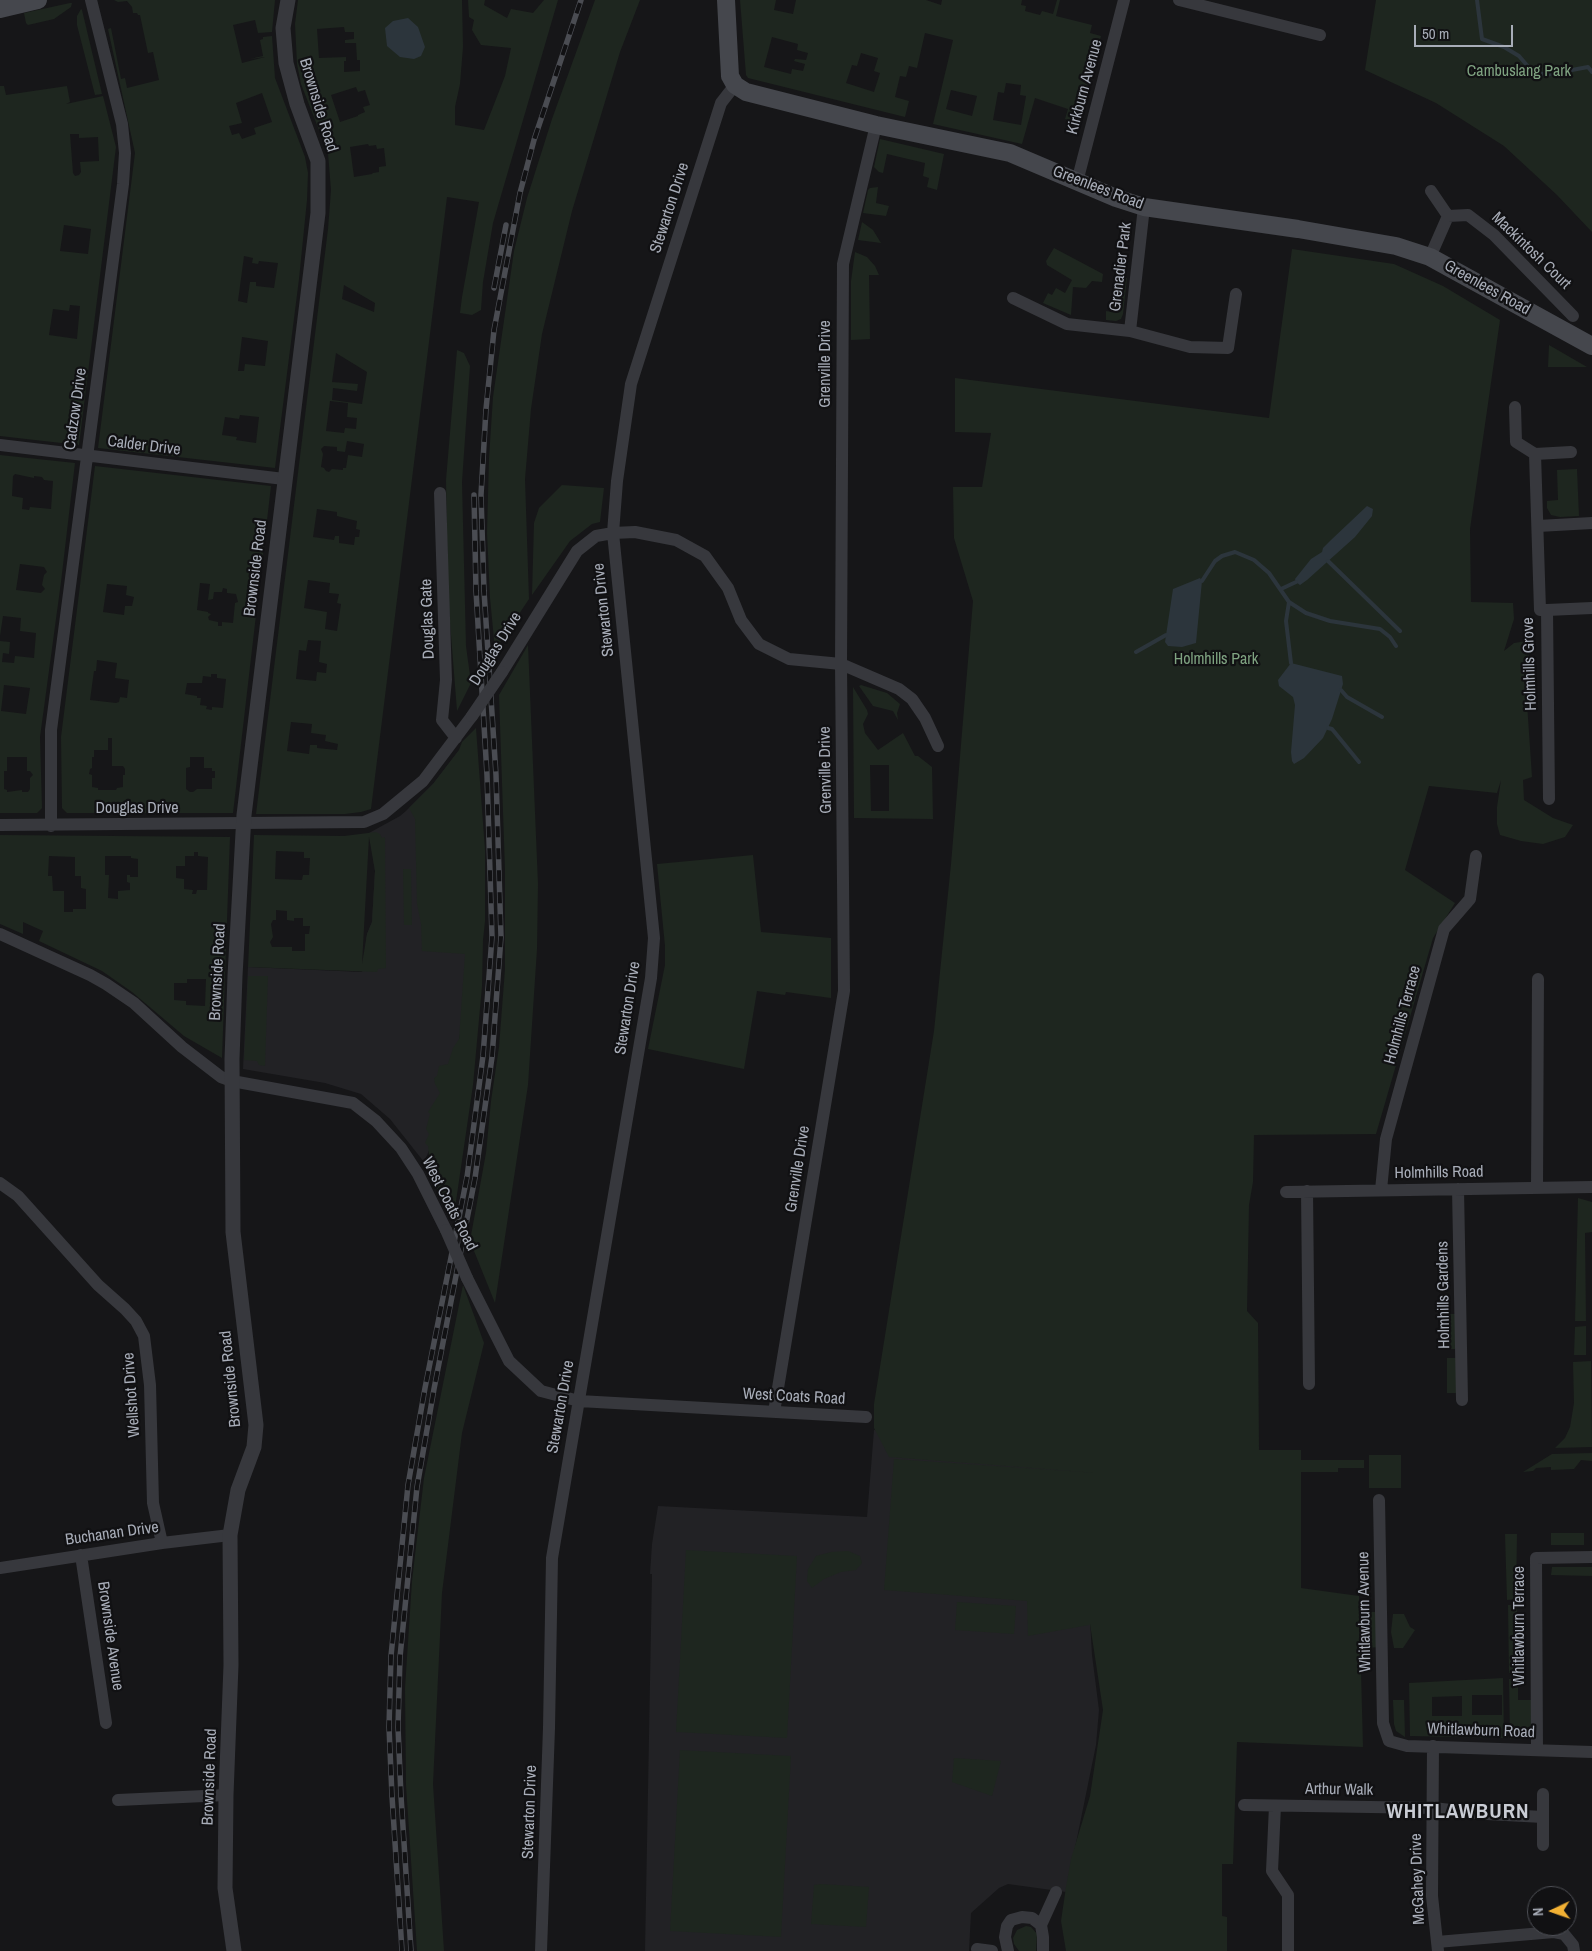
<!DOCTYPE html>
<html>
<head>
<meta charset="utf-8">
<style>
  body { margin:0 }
  #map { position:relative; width:1592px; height:1951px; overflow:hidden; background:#161618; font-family:"Archivo Narrow",sans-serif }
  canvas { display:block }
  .north { position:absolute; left:1527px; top:1886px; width:50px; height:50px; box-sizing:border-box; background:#111113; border:1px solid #4d4f55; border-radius:50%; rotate:267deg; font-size:14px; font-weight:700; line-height:20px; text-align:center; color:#a8adb8 }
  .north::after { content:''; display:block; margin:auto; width:18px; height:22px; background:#f2b134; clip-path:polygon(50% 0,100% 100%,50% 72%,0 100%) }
  .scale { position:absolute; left:1414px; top:25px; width:99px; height:22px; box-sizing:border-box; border:2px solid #a8adb8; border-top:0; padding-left:6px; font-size:15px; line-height:18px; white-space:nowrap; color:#a8adb8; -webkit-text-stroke:4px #111113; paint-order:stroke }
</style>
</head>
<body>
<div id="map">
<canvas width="1592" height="1951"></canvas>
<div class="north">N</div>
<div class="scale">50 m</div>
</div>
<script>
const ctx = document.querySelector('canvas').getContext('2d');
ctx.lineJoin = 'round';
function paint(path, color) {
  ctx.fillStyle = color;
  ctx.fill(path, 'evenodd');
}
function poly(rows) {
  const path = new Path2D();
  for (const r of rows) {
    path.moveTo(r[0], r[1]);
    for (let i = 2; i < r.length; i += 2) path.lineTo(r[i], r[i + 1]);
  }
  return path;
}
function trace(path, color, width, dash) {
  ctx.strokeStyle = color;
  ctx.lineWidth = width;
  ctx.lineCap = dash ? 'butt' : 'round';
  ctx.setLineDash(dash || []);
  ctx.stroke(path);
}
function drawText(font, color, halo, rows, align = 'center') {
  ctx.font = font + ' "Archivo Narrow",sans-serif';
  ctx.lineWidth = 4.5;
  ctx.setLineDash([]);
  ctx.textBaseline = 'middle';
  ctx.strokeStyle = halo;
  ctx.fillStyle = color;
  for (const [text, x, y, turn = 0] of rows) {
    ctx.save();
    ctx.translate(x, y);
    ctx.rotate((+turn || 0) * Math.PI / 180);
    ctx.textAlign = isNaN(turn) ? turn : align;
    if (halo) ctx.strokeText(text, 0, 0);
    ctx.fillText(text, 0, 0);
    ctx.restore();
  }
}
paint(poly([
  [460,749,467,965,454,1094,424,1162,390,1119,361,1094,325,1083,243,1069,248,967,362,972,367,934,372,922,375,871,369,833,400,816,406,811,433,784],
  [874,1430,1128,1440,1090,1620,1092,1655,1099,1710,1096,1745,1066,1892,1008,1884,999,1888,971,1913,969,1951,645,1951,652,1574,650,1574,652,1544,658,1506,867,1517]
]), '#222225');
paint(poly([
  [114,0,275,0,272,32,258,33,255,20,233,25,242,63,265,57,250,59,263,56,260,40,263,39,263,37,272,36,275,78,305,157,308,173,307,200,299,279,275,468,98,448,135,153,108,29,111,28,121,79,125,78,127,88,159,80,153,52,148,53,140,15,138,15,137,13,133,13,132,7,127,1,118,2],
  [262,93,272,122,254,128,256,134,242,139,239,133,232,135,229,126,242,123,236,103],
  [244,256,253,258,252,263,258,264,259,261,278,263,274,288,256,286,256,282,250,282,247,303,238,301],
  [242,337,268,341,265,366,245,364,244,371,238,371],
  [240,415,259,417,256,443,236,440,237,437,222,435,225,417,239,419],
  [298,0,462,0,463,47,460,84,455,107,455,125,484,130,505,76,511,48,481,45,472,30,474,20,469,17,468,0,485,0,484,5,507,18,511,9,533,13,544,0,558,0,493,223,483,282,481,310,472,315,460,313,462,297,479,202,447,197,371,809,361,812,345,814,256,814,328,229,331,190,328,153,301,84,297,64,295,24],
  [344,27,345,32,354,32,354,39,345,40,345,43,356,43,357,60,360,60,360,71,344,72,344,61,346,61,346,57,319,58,317,29],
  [356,87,358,92,365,90,370,105,363,107,365,112,358,115,358,116,340,122,331,95],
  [368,144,369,146,376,145,377,149,384,148,386,166,379,167,379,172,373,173,372,174,354,177,350,147],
  [344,285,375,303,374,312,342,299],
  [336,353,367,372,362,404,332,400,333,388,357,391,358,384,332,382],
  [330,401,348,403,347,417,357,418,356,429,345,428,344,433,326,431],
  [347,441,364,444,362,457,348,455,346,468,343,468,343,470,332,469,329,472,326,471,324,468,321,467,323,454,321,449,324,446,337,447,337,451,345,452],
  [317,509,337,512,337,516,357,521,356,529,360,530,359,537,355,537,354,545,339,543,339,536,335,536,334,540,313,537],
  [308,580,330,583,329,593,339,594,337,603,341,604,337,631,325,629,327,612,304,608],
  [308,640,321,641,319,662,327,664,326,673,317,672,316,681,296,679,299,650,306,651],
  [291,722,312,724,311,733,326,735,325,741,338,744,337,750,317,748,317,745,310,745,309,754,287,751],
  [595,0,640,0,620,52,572,211,542,334,531,409,525,479,529,599,495,650,490,598,487,533,489,458,493,397,514,251,527,198,552,119],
  [740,0,776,0,774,10,793,14,796,0,926,0,941,5,942,0,1022,0,1021,5,1026,6,1025,11,1040,15,1042,11,1053,14,1057,0,1060,0,1056,16,1092,25,1090,33,1101,36,1078,123,1065,119,1068,109,1035,98,1022,144,933,124,953,40,925,33,917,68,909,66,906,77,900,76,895,97,909,101,905,117,748,78,746,75],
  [772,37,798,44,797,50,808,53,806,60,795,59,794,61,805,64,803,71,792,69,791,74,764,67],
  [861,53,878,58,874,71,880,73,874,92,846,83,852,65,857,66],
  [1006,83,1021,85,1020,95,1026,96,1021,125,993,120,998,92,1004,93],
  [951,90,977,96,972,116,946,109],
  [1376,0,1592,0,1592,232,1557,195,1504,146,1436,103,1365,70],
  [70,3,72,3,71,7,54,19,28,25,26,23,24,13],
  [81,9,82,10,102,94,95,95,77,25,77,16],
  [0,86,4,86,6,95,67,86,70,102,66,104,103,96,116,147,79,445,0,436],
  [70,134,79,134,79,138,98,137,99,161,80,162,81,172,79,175,75,176,73,173],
  [64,225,91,229,88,254,60,251],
  [70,305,80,306,77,339,49,335,53,309,69,311],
  [880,139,944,154,937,190,927,187,929,178,923,176,925,163,887,154,883,173,879,172,874,167],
  [878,187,876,203,889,206,886,216,863,213,868,190,870,188],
  [862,222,873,230,881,243,858,240],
  [1054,248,1103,274,1102,282,1092,281,1086,288,1073,287,1071,315,1043,303,1048,293,1052,295,1056,288,1065,293,1072,280,1047,265,1046,261],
  [1292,249,1394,264,1443,286,1500,320,1470,529,1471,602,1513,603,1514,619,1504,651,1514,643,1527,641,1530,665,1527,703,1532,777,1523,780,1524,800,1553,818,1573,825,1565,837,1543,844,1521,841,1500,835,1497,824,1497,807,1501,780,1497,793,1429,786,1405,870,1455,903,1433,938,1376,1134,1254,1135,1253,1182,1249,1205,1247,1311,1258,1323,1259,1450,1301,1450,1301,1460,1364,1460,1364,1468,1338,1468,1338,1472,1301,1472,1301,1588,1359,1596,1363,1747,1237,1742,1233,1864,1222,1864,1222,1916,1227,1917,1227,1951,1066,1951,1061,1921,1066,1887,1071,1859,1090,1796,1103,1710,1090,1624,1089,1625,1028,1636,1027,1601,884,1590,894,1459,1097,1473,889,1457,874,1428,874,1404,934,1031,951,864,973,601,954,538,953,487,982,487,991,433,955,432,955,378,1269,418],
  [855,252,867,257,875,266,879,275,869,275,870,339,851,340,851,281],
  [1116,275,1127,278,1123,314,1121,319,1116,321,1106,320,1106,311,1112,312,1114,291,1119,281],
  [1549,345,1587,367,1548,367],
  [457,350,464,353,470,366,462,482,466,646,471,683,457,711,448,597,446,480],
  [0,455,75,463,61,582,40,737,42,808,37,813,0,813,0,641,10,642,9,654,3,653,2,662,14,663,15,656,34,658,36,633,20,631,21,618,3,616,0,636],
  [15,474,34,478,34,476,42,477,44,480,53,481,51,509,30,507,29,510,22,509,23,498,12,496,13,476],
  [20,564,44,567,47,572,44,575,42,585,45,589,41,593,16,590],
  [4,685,30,688,26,714,1,711],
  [7,757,27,757,27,771,30,771,33,775,30,778,30,789,28,792,22,792,22,790,7,792,7,790,4,789,4,771,7,771],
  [95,466,271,486,233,813,67,813,62,808,61,737],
  [200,583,210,584,208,600,213,599,214,592,222,592,223,588,227,589,227,593,236,594,238,602,235,603,233,623,222,622,222,626,218,626,218,622,209,620,208,617,211,614,208,613,208,612,197,610],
  [107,584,127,586,126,595,134,597,132,606,125,606,124,615,103,612],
  [97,660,117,663,115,678,129,680,127,698,120,697,119,702,116,703,90,700,94,671,96,671],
  [211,674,217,674,217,678,226,679,223,708,212,707,212,710,206,709,207,706,200,705,201,698,197,698,197,696,185,694,187,683,202,683,203,676,211,677],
  [108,738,112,738,112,766,123,766,125,769,125,775,123,775,123,787,117,788,116,790,98,790,98,788,92,787,92,775,89,774,90,769,92,768,92,757,94,757,94,750,108,750],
  [190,757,204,757,204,768,212,768,212,771,215,771,215,778,212,778,212,789,197,789,193,792,190,792,186,789,186,768,190,767],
  [1577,469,1579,516,1560,517,1551,515,1547,508,1547,501,1558,500,1557,470],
  [562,485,604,488,600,522,592,524,570,541,532,595,534,523,539,508],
  [528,645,538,884,537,949,528,1085,495,1303,470,1241,486,1153,491,1101,499,1047,505,969,505,870,499,695],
  [861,685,887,693,900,704,897,713,898,720,893,711,873,706,859,686],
  [853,687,867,710,868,714,863,724,865,733,878,750,903,733,915,756,918,756,932,767,933,819,854,818],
  [870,765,889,765,889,811,871,811],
  [476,728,485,850,485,921,483,940,482,986,473,1085,454,1215,444,1203,428,1171,426,1166,429,1155,428,1146,425,1143,429,1134,426,1129,430,1114,428,1112,440,1093,435,1084,434,1078,437,1076,439,1066,448,1064,453,1048,459,1039,465,954,422,951,421,924,417,904,415,819,409,808,433,784,459,750,462,742],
  [376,832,380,834,382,838,385,837,386,968,378,969,377,972,248,967,254,835,344,836],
  [369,837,375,871,372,922,367,934,362,964],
  [276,851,304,852,304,858,310,858,309,875,303,875,302,880,275,879],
  [276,910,287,911,287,920,294,921,294,918,303,918,303,926,310,926,309,934,305,934,305,951,292,951,292,947,272,947,270,942,273,937,271,924,273,920,276,920],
  [0,835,230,837,222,1058,184,1036,132,992,102,971,39,941,43,931,23,922,23,934,0,924],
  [194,852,198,852,198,856,208,857,207,890,197,890,196,894,192,894,193,890,184,889,184,879,176,878,176,866,185,866,185,856,194,856],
  [49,856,75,857,75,876,81,876,81,888,86,889,86,909,73,909,73,912,64,912,64,891,53,891,52,876,48,876],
  [105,856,131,856,131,858,138,859,138,877,130,877,130,875,127,875,127,882,130,883,130,890,118,891,118,899,108,898,109,875,105,875],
  [187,979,206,979,205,1006,186,1005,186,1001,174,1000,174,983,187,983],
  [753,855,761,932,831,938,831,998,786,992,785,995,757,991,744,1069,648,1049,665,965,665,946,657,864],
  [403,869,411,869,412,925,404,925],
  [248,976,268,976,265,1066,259,1065,257,1061,244,1060],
  [1578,1198,1592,1202,1592,1232,1585,1233,1586,1321,1575,1321],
  [463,1285,484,1343,462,1433,442,1593,433,1784,444,1951,417,1951,406,1785,405,1688,412,1581,424,1478],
  [1446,1314,1456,1314,1457,1349,1447,1349],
  [1586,1326,1586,1355,1574,1355,1575,1327],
  [1447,1358,1456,1358,1457,1393,1447,1393],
  [1591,1361,1592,1447,1555,1448,1565,1438,1570,1427,1574,1403,1573,1362],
  [1592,1453,1592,1461,1581,1460,1574,1469,1551,1470,1551,1467,1536,1468,1533,1471,1523,1472,1552,1454],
  [1369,1455,1401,1455,1401,1488,1369,1488],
  [1551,1533,1584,1533,1584,1545,1551,1545],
  [1505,1534,1517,1534,1516,1599,1507,1600],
  [686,1550,797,1556,787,1738,676,1732],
  [848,1551,860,1556,862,1563,856,1570,841,1572,824,1579,812,1588,807,1581,808,1569,816,1556,831,1552],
  [1552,1567,1592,1567,1592,1576,1551,1575],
  [957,1602,1016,1606,1014,1634,955,1630],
  [1508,1605,1517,1605,1518,1673,1509,1673],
  [1366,1612,1378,1612,1379,1647,1367,1648],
  [1393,1614,1404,1614,1410,1627,1415,1630,1403,1648,1394,1648,1391,1632],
  [1503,1678,1504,1738,1410,1736,1409,1683],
  [1472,1695,1502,1695,1502,1715,1472,1715],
  [1462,1696,1462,1716,1432,1716,1432,1697],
  [1518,1678,1518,1700,1531,1700,1531,1725,1524,1737,1510,1739,1509,1679],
  [1393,1700,1404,1700,1405,1737,1396,1731,1394,1724],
  [680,1750,791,1756,781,1937,670,1931],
  [954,1758,1001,1761,992,1796,952,1782],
  [821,1884,869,1887,866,1927,811,1924,814,1885],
  [1026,1926,1031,1927,1037,1934,1036,1951,1019,1951,1014,1944,1013,1938,1017,1930]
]), '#1e261f');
paint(poly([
  [408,18,418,27,425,47,421,56,414,59,400,57,387,46,385,28,393,21],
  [1367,506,1373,509,1372,516,1355,537,1307,580,1300,585,1296,582,1295,579,1311,559,1322,552,1323,548,1331,540],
  [1200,578,1202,581,1196,643,1182,647,1168,646,1165,642,1173,589],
  [1291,663,1342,676,1343,684,1332,719,1323,738,1304,758,1294,764,1292,761,1291,752,1295,705,1293,697,1279,686,1278,680]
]), '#2c353c');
trace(poly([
  [1477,0,1482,39,1504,47,1519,56,1531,70,1545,75,1588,67,1592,72],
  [1328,561,1400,631],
  [1202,581,1215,561,1222,556,1235,552,1254,560,1269,573,1289,602,1286,621,1291,663],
  [1281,589,1296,582],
  [1289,602,1306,613,1330,621,1380,629,1390,637,1396,646],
  [1136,652,1166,635],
  [1341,690,1347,697,1382,717],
  [1328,728,1332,729,1359,762]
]), '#2c353c', 4);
trace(poly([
  [1179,0,1320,35],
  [1077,182,1124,0],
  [1431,191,1448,216],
  [1430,257,1448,216,1468,215,1494,235,1573,316],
  [1013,298,1067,324,1130,331,1190,347,1228,348,1236,294],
  [1130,331,1144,207],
  [1515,407,1516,442,1535,454,1540,610,1547,610,1549,799],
  [0,445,284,479],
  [1535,454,1571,452],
  [440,493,446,680,442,720,456,738],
  [1538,526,1592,523],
  [1547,610,1592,608],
  [502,672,577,551,596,536,613,533,635,532,676,540,705,556,728,588,741,620,759,644,789,659,841,664,899,689,912,699,925,718,938,746],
  [0,825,364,822,383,814,423,781,472,716],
  [51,826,51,730,123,184,125,153,122,124,91,0],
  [0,934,90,975,106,984,134,1003,182,1047,221,1077,232,1081,353,1103,376,1121,401,1148,418,1174,446,1230],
  [0,1183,18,1196,98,1285,125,1309,136,1321,144,1336,150,1385,153,1503,162,1543],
  [1537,1188,1538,979],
  [1458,1189,1462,1400],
  [1381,1190,1386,1139,1444,929,1470,899,1476,856],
  [1307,1191,1309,1384],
  [1286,1192,1592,1187],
  [467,1278,509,1361,541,1391,579,1401,866,1417],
  [774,1412,844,991,841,664,843,264,876,125],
  [1379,1500,1383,1723,1389,1741,1407,1746,1592,1752],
  [81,1555,106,1723],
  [0,1568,162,1543,230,1535],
  [1433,1746,1432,1896,1438,1951],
  [1537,1749,1536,1558,1592,1557],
  [1543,1794,1543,1845],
  [118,1800,226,1795],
  [1244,1805,1433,1808,1487,1814,1543,1817],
  [1275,1806,1272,1871,1288,1895,1288,1951],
  [1437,1942,1554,1932,1564,1934,1573,1945,1574,1951],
  [977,1949,992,1951],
  [541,1951,549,1728,552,1558,651,978,654,938,613,533,617,481,631,384,721,103,735,85],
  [1008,1951,1005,1937,1007,1926,1011,1920,1022,1917,1032,1918,1041,1925],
  [1043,1951,1043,1937,1041,1925,1056,1892]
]), '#37383d', 12);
trace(poly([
  [234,1951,225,1888,226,1795,231,1665,230,1535,238,1490,254,1447,256,1425,233,1232,232,1059,235,976,244,815,318,213,318,161,297,104,286,63,283,28,288,0]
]), '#37383d', 15);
trace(poly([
  [726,0,730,76,735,85,746,92,876,125,1010,153,1116,198,1144,207,1298,229,1396,246,1430,257,1592,346],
  [0,9,38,0]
]), '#45474d', 18);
const rail = poly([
  [494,288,506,225],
  [402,1951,392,1796,389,1727,391,1656,408,1485,425,1388,467,1177,483,1056,492,937,487,775,476,591,474,495],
  [411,1951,401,1796,398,1727,400,1657,417,1487,434,1389,475,1178,492,1057,501,937,496,775,484,591,481,495,486,409,494,330,520,193,534,140,581,0]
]);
trace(rail, '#4a4c52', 5.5);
trace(rail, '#111113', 4, [11]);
trace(poly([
  [472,716,502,672],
  [446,1230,467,1278]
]), '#37383d', 12);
drawText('16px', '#7fa381', '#111113', [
  ["Cambuslang Park",1519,72],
  ["Holmhills Park",1216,660]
]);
drawText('16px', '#a8adb8', '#111113', [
  ["Kirkburn Avenue",1085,87,-75],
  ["Brownside Road",318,105,73],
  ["Greenlees Road",1098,188,21],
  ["Stewarton Drive",670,208,-72],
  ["Mackintosh Court",1531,251,44],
  ["Grenadier Park",1121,267,-83],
  ["Greenlees Road",1487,288,29],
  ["Grenville Drive",826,364,-90],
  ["Cadzow Drive",76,409,-82],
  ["Calder Drive",144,446,7],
  ["Brownside Road",256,568,-83],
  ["Stewarton Drive",604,610,-96],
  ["Douglas Gate",428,619,-92],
  ["Douglas Drive",496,649,-58],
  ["Holmhills Grove",1530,664,-92],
  ["Grenville Drive",826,770,-91],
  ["Douglas Drive",137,809],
  ["Brownside Road",218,972,-87],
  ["Stewarton Drive",628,1008,-81],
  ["Holmhills Terrace",1403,1015,-75],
  ["Grenville Drive",798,1169,-81],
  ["Holmhills Road",1439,1173,-1],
  ["West Coats Road",449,1204,63],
  ["Holmhills Gardens",1444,1295,-91],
  ["Brownside Road",231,1379,-96],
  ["Wellshot Drive",132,1395,-94],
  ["West Coats Road",794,1397,3],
  ["Stewarton Drive",561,1407,-80],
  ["Buchanan Drive",112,1534,-8],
  ["Whitlawburn Avenue",1365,1612,-91],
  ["Whitlawburn Terrace",1520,1626,-90],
  ["Brownside Avenue",110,1636,82],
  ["Whitlawburn Road",1481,1731,2],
  ["Brownside Road",210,1777,-88],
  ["Arthur Walk",1339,1790,1],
  ["Stewarton Drive",530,1812,-88],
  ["McGahey Drive",1418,1879,-92]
]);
ctx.letterSpacing = '1px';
drawText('bold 21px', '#c9ccd4', '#111113', [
  ["WHITLAWBURN",1458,1812]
]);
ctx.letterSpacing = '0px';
</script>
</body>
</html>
